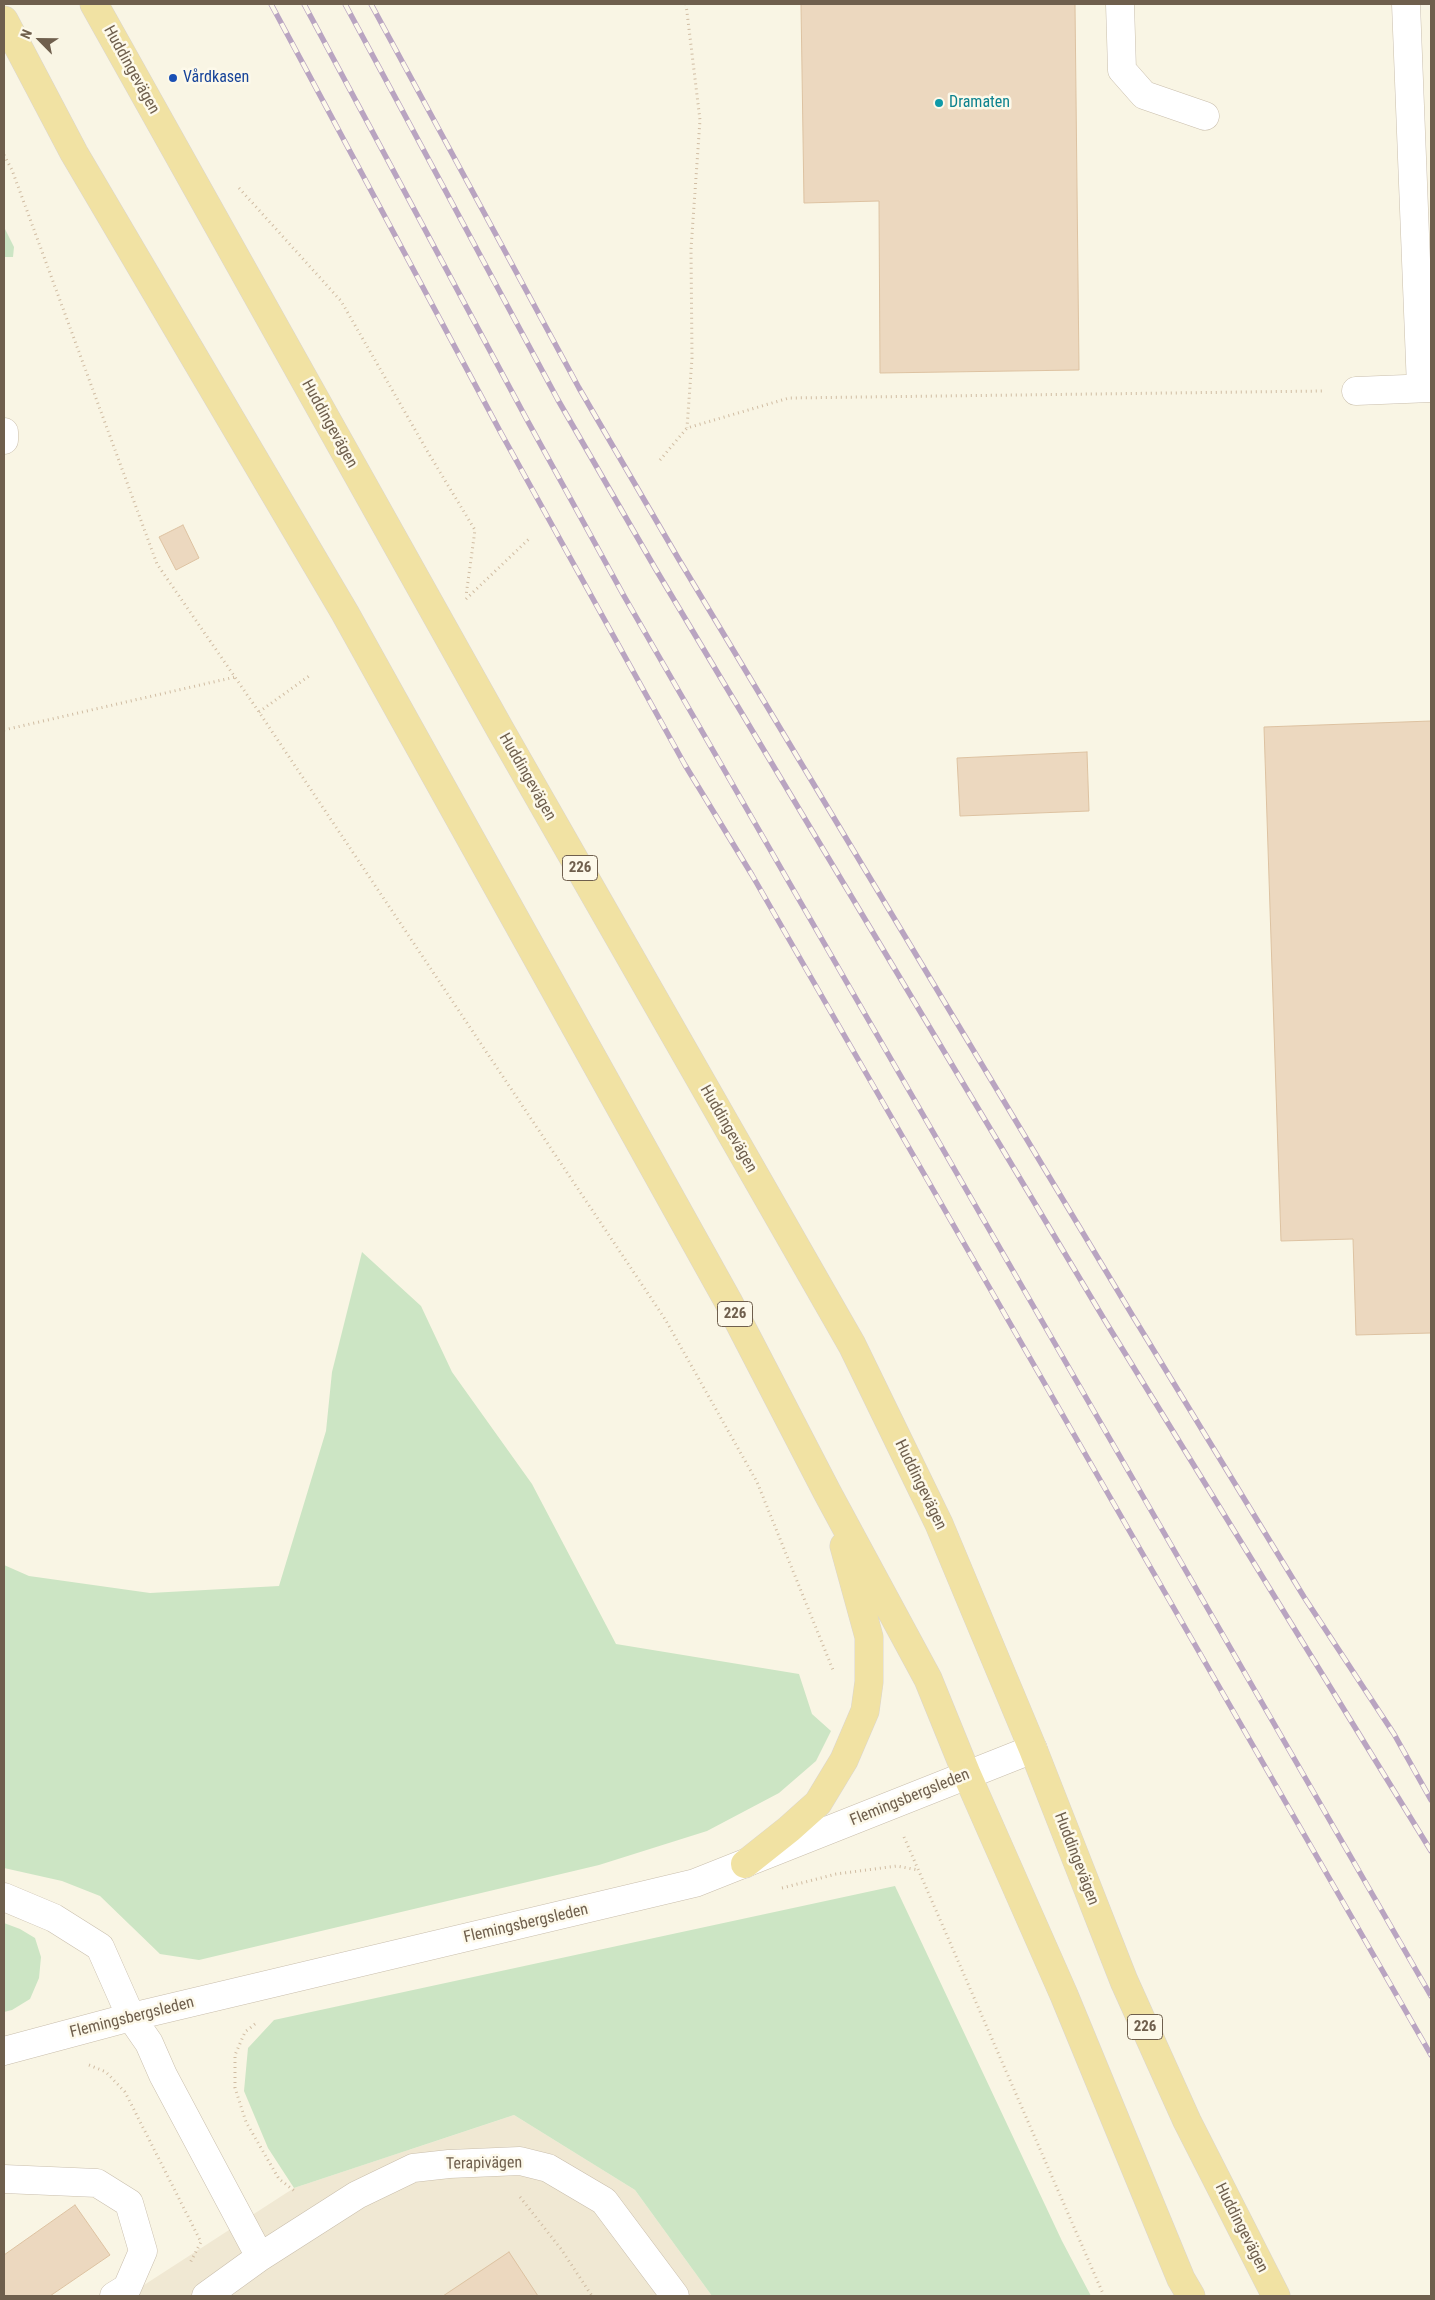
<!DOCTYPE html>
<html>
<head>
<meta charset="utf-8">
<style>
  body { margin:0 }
  #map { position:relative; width:1435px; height:2300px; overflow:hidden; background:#f9f5e4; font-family:"Roboto Condensed",sans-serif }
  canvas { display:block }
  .frame { position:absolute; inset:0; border:5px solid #6f5f4d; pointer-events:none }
  .north { position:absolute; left:15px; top:15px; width:50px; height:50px; -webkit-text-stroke:4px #fdf9ea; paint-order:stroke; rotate:293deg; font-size:14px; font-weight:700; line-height:20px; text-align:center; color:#6f5f4d }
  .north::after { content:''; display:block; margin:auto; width:18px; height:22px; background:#6f5f4d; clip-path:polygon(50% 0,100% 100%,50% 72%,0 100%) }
</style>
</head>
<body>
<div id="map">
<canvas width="1435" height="2300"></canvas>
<div class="frame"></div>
<div class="north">N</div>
</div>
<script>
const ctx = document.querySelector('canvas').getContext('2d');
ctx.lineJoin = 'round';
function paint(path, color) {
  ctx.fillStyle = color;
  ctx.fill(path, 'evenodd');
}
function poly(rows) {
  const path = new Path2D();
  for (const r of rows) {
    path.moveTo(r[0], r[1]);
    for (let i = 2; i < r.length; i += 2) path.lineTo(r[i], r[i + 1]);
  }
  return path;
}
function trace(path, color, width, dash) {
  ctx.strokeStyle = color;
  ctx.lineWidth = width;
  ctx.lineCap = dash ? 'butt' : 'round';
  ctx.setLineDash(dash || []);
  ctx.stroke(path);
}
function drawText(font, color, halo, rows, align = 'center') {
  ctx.font = font + ' "Roboto Condensed",sans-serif';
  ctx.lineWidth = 5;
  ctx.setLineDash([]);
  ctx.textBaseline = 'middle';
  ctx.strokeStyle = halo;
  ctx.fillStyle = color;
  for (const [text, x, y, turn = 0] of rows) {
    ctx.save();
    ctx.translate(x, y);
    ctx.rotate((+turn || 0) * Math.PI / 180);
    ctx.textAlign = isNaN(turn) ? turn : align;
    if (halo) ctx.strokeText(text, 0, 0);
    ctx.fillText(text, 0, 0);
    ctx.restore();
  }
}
paint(poly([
  [514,2115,635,2190,712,2296,127,2296,294,2188]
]), '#f0e8d3');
paint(poly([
  [4,227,14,247,13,257,4,257],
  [362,1252,421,1306,452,1372,532,1484,616,1644,799,1674,812,1714,831,1731,816,1761,779,1793,707,1831,599,1865,199,1960,160,1954,100,1896,62,1881,4,1868,4,1565,29,1576,150,1593,279,1586,326,1431,332,1372],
  [895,1886,1062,2241,1091,2296,712,2296,635,2190,514,2115,294,2188,268,2148,244,2091,248,2048,274,2020],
  [4,1923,20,1929,35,1938,41,1957,39,1978,30,1999,12,2010,4,2012]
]), '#cce5c4');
const building = poly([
  [801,4,1075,4,1079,370,880,373,879,201,804,203,801,4],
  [183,525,199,558,176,570,159,537,183,525],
  [1431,721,1431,1333,1356,1335,1353,1239,1281,1241,1264,727,1431,721],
  [1087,752,1089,811,960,816,957,758,1087,752],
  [75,2205,110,2255,50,2296,4,2296,4,2255,75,2205],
  [509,2252,538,2296,443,2296,509,2252]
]);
paint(building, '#ecd8bf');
trace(building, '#ddc2a1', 1);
const minor = poly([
  [1120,4,1122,70,1144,95,1205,116],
  [1406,4,1421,388],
  [1356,391,1431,388],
  [4,432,4,440],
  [4,1897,54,1918,100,1947,131,2017,149,2043,163,2075,260,2257],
  [4,2051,131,2017,695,1883,1033,1749],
  [4,2179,97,2183,129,2203,143,2251,127,2288,114,2296],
  [206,2296,260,2257,357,2195,413,2168,449,2164,520,2161,548,2168,604,2201,675,2296]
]);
const major = poly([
  [94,4,501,731,852,1345,939,1524,1033,1749,1124,1981,1187,2121,1276,2296],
  [4,20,74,153,345,613,728,1301,827,1492,928,1679,967,1775,1064,1995,1181,2279,1191,2296],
  [745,1864,789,1829,818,1803,844,1760,865,1711,869,1682,869,1637,844,1546]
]);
trace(minor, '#c9beac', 29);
trace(major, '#dad5d1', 29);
trace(poly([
  [686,4,700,120,691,249,692,358,687,428],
  [4,155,12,170,157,564,259,712,665,1319,757,1482,833,1670],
  [239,188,341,301,429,454,475,530,466,596],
  [660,460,687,428,789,398,1322,391],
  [466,599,531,537],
  [259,712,309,676],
  [4,730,235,677],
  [904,1837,1104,2296],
  [782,1888,836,1874,897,1866,918,1870],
  [255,2024,245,2032,235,2055,235,2088,246,2122,279,2179,296,2192],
  [89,2065,106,2072,125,2092,201,2242,190,2263],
  [520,2197,561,2249,592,2296]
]), '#d0bca2', 3, [1, 4]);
trace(minor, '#fff', 28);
trace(major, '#f1e2a3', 28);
const rail = poly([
  [271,4,501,433,685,765,752,875,1431,2055],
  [304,4,526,418,624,596,1431,1996],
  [345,4,558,400,655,568,1107,1324,1431,1851],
  [371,4,579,388,678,558,1134,1318,1304,1597,1394,1734,1431,1800]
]);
trace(rail, '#b9a4c1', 5.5);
trace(rail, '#fdf9ea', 4, [11]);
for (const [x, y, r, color] of [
  [173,78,5,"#1a4fb4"],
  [939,103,5,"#0f9aa8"]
]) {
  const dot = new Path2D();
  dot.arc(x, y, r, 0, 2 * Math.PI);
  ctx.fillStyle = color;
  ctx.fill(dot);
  trace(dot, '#fdf9ea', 2);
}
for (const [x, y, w] of [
  [580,868,35],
  [735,1314,35],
  [1145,2027,35]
]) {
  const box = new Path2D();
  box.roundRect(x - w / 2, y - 12.5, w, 25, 4);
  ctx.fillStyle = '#fdf9ea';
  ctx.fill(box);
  trace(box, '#6f5f4d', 1);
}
drawText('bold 15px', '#6f5f4d', null, [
  ["226",580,868],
  ["226",735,1314],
  ["226",1145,2027]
]);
drawText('16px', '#6f5f4d', '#fdf9ea', [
  ["Huddingevägen",131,70,61],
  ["Huddingevägen",329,424,61],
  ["Huddingevägen",527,777,60],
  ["Huddingevägen",728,1129,60],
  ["Huddingevägen",920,1485,64],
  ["Flemingsbergsleden",910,1798,-22],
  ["Huddingevägen",1076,1859,69],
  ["Flemingsbergsleden",526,1924,-13],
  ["Flemingsbergsleden",132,2018,-14],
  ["Terapivägen",484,2164,-1],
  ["Huddingevägen",1241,2228,63]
]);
drawText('16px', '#164399', '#fdf9ea', [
  ["Vårdkasen",183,78]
], 'left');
drawText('16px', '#0d838f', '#fdf9ea', [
  ["Dramaten",949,103]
], 'left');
</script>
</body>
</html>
